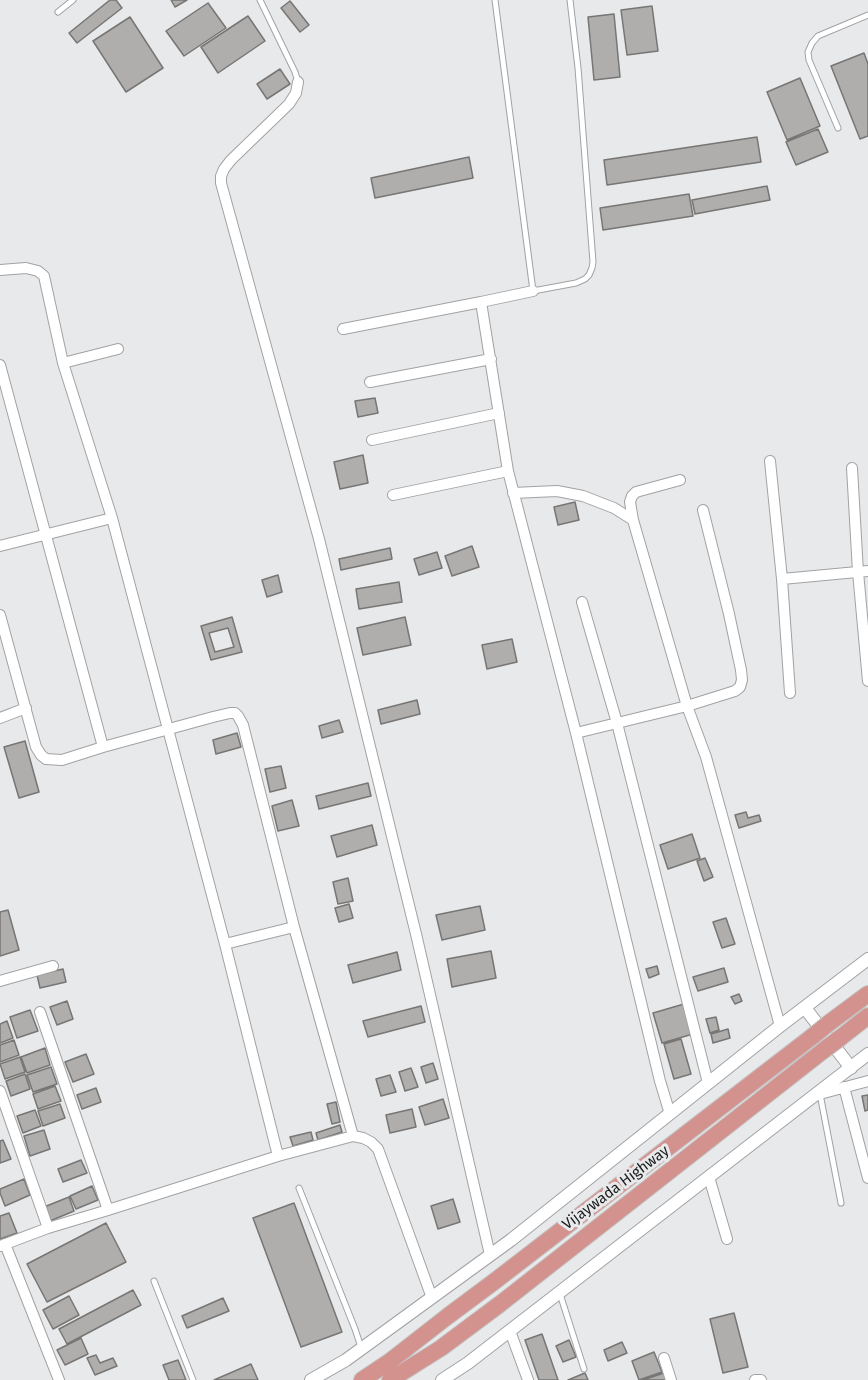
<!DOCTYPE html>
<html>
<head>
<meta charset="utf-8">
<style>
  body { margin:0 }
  canvas { display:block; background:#e8e9eb }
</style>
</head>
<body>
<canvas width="868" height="1380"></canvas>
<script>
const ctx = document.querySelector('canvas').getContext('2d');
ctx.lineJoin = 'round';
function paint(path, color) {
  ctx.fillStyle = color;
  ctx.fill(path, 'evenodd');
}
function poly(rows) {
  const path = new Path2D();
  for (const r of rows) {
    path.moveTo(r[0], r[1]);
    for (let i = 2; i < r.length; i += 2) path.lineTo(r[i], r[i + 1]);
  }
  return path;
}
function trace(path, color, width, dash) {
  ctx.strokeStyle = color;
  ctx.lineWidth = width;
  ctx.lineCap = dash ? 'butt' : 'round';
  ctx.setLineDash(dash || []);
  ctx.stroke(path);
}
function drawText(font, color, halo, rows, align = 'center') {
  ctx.font = font + ' "Fira Sans",sans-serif';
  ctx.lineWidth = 6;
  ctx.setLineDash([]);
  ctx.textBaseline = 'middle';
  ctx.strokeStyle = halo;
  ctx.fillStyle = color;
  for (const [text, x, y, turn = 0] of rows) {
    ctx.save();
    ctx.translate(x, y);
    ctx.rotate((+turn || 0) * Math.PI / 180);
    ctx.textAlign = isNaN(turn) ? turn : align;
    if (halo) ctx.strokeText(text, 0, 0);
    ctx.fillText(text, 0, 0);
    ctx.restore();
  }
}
const building = poly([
  [110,0,116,0,122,8,77,43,69,33,110,0],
  [171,0,187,0,175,7,171,0],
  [290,1,309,25,300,32,281,8,290,1],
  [208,3,226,28,184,56,166,31,208,3],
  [652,6,658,51,627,55,621,10,652,6],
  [614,14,620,77,594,80,588,17,614,14],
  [248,16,265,41,218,73,201,47,248,16],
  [130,17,163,68,126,92,93,41,130,17],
  [864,53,868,64,868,136,860,139,831,66,864,53],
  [280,69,290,84,267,99,257,84,280,69],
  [800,78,820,126,787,140,767,92,800,78],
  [818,129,828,152,796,165,786,142,818,129],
  [757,137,761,162,607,185,604,160,757,137],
  [469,157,473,178,375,198,371,178,469,157],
  [767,186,770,200,695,214,692,200,767,186],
  [689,194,693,216,603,230,600,208,689,194],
  [375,398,378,413,358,417,355,401,375,398],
  [363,455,368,483,340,489,334,462,363,455],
  [575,502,579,520,558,525,554,507,575,502],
  [472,546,479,567,452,576,445,556,472,546],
  [390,548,392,559,341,570,339,559,390,548],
  [437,552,442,568,419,575,414,559,437,552],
  [278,575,282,592,267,597,262,580,278,575],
  [399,582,402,602,359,609,356,589,399,582],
  [232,617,242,652,211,660,201,626,232,617],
  [228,628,234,647,215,652,209,633,228,628],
  [405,617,411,645,363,655,357,628,405,617],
  [512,639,517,662,487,669,482,645,512,639],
  [417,700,420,714,381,724,378,710,417,700],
  [339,720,343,732,322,738,319,726,339,720],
  [237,733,241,747,216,754,213,740,237,733],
  [25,741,39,792,19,798,4,747,25,741],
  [281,766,286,788,270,792,265,769,281,766],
  [368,783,371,796,319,809,316,796,368,783],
  [292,800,299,826,278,831,272,806,292,800],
  [746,812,748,818,759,815,761,821,739,828,735,815,746,812],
  [372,825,377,845,337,857,331,836,372,825],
  [692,834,700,858,668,869,660,845,692,834],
  [705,858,713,877,704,881,697,861,705,858],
  [348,878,353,901,338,904,333,882,348,878],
  [349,904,353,918,339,922,335,908,349,904],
  [480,906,485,930,442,940,436,915,480,906],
  [8,910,19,950,0,956,0,912,8,910],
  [726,918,735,944,722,948,713,922,726,918],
  [491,951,496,978,452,987,447,959,491,951],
  [397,952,401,970,353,983,348,965,397,952],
  [657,966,659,974,649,978,646,969,657,966],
  [724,968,728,982,698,991,693,977,724,968],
  [63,969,66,982,40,988,37,975,63,969],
  [739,994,742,1001,735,1004,731,997,739,994],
  [67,1001,73,1019,57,1025,50,1007,67,1001],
  [684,1004,693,1034,662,1043,653,1013,684,1004],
  [421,1006,425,1022,368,1037,363,1021,421,1006],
  [30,1010,38,1031,17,1038,10,1017,30,1010],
  [716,1017,719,1030,710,1033,706,1019,716,1017],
  [7,1021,13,1038,0,1043,0,1024,7,1021],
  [728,1029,730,1038,713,1043,711,1034,728,1029],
  [681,1039,691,1074,674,1079,664,1044,681,1039],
  [14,1040,19,1055,0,1062,0,1045,14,1040],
  [45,1048,50,1065,27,1073,21,1057,45,1048],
  [86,1054,94,1074,73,1082,65,1062,86,1054],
  [20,1057,25,1072,5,1079,0,1064,20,1057],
  [433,1063,438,1079,426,1083,421,1067,433,1063],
  [51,1067,57,1084,33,1092,27,1075,51,1067],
  [411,1068,418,1087,405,1091,399,1072,411,1068],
  [25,1074,30,1089,11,1096,6,1081,25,1074],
  [390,1075,396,1092,381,1096,376,1079,390,1075],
  [55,1086,61,1101,38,1109,33,1094,55,1086],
  [96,1088,101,1102,82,1109,77,1095,96,1088],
  [868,1095,868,1110,865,1111,862,1096,868,1095],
  [443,1099,449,1118,425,1125,419,1107,443,1099],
  [336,1102,340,1122,332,1124,327,1104,336,1102],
  [60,1104,65,1118,43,1126,38,1111,60,1104],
  [412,1109,416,1127,390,1133,386,1115,412,1109],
  [35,1110,41,1126,23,1133,17,1116,35,1110],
  [340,1125,342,1132,318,1140,316,1133,340,1125],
  [44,1130,50,1149,30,1156,24,1136,44,1130],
  [311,1132,313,1140,293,1146,290,1137,311,1132],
  [3,1140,11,1159,0,1163,0,1141,3,1140],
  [81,1160,87,1173,63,1182,58,1169,81,1160],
  [24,1179,30,1195,5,1206,0,1193,0,1189,24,1179],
  [92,1186,98,1200,76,1209,70,1196,92,1186],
  [69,1197,74,1211,50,1221,44,1207,69,1197],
  [453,1199,460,1222,438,1229,431,1206,453,1199],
  [294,1203,342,1332,301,1347,253,1218,294,1203],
  [9,1213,17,1233,0,1239,0,1216,9,1213],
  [106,1223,126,1262,47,1302,27,1264,106,1223],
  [133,1290,141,1305,67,1344,59,1329,133,1290],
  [69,1296,79,1315,53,1329,43,1310,69,1296],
  [223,1298,229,1311,187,1328,182,1316,223,1298],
  [734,1313,748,1367,723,1373,710,1319,734,1313],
  [542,1334,558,1380,539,1380,525,1340,542,1334],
  [81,1338,88,1354,65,1365,57,1350,81,1338],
  [569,1340,576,1357,563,1362,556,1346,569,1340],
  [622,1342,627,1353,608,1361,604,1350,622,1342],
  [654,1352,662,1372,639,1380,632,1361,654,1352],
  [96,1355,100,1363,113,1358,117,1366,95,1375,87,1358,96,1355],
  [178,1360,186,1380,169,1380,163,1365,178,1360],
  [251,1364,258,1380,214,1380,251,1364],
  [585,1373,588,1380,568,1380,585,1373],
  [664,1373,667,1380,643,1380,664,1373]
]);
paint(building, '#afaeac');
trace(building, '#777674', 1.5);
const service = poly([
  [260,0,295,72,298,82],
  [495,0,533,291,576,283,585,279,589,275,592,268,593,262,578,68,570,0],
  [58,12,73,0],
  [838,128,809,60,808,52,812,43,818,36,868,15],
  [820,1094,841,1203],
  [299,1188,355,1329,361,1347],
  [154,1281,193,1380],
  [560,1294,584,1369]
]);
const minor = poly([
  [298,82,296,93,289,104,231,160,224,169,221,176,221,183,319,539,416,934,490,1255],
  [0,270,26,268,38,271,44,276,63,363,112,518,225,944,278,1156],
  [533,291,481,302,508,471,576,733,660,1081,670,1114],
  [343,329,481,302],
  [63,363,118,349],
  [0,365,103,747],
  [370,382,491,359],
  [372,440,499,413],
  [770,461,782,579],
  [852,468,858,572,868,681],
  [680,480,636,492,632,496,630,502,633,520,687,706,706,757,780,1026],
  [513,493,557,491,583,496,614,508,633,520],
  [393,495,508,471],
  [0,546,112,518],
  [582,602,617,723,708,1083],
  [0,615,36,747,41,755,46,759,62,760,103,747,213,717,230,713,235,713,238,716,243,725,294,927,353,1136],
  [790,693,782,579,868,571],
  [0,718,26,708],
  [576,733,687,706,735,691,740,687,742,680,741,670,729,614,703,510],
  [225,944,294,927],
  [0,981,53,966],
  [40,1012,108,1210],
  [844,1087,868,1178],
  [0,1091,48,1228],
  [816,1095,868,1081],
  [709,1177,727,1239],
  [5,1244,59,1380],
  [0,1246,48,1228,108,1210,278,1156,353,1136,363,1138,371,1142,378,1149,432,1298],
  [510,1331,528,1380],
  [664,1358,671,1380],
  [755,1380,761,1380]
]);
const tertiary = poly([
  [805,1008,851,1068],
  [311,1380,346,1360,511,1240,780,1026,868,959],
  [442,1380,468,1363,868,1054]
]);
const trunk = poly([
  [829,1023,868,994],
  [840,1038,868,1016],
  [362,1380,389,1362,448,1316,495,1281,813,1036],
  [390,1380,441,1348,500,1304,824,1050]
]);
trace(service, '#a1a2a4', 7);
trace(minor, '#a1a2a4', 12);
trace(tertiary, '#a1a2a4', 14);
trace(trunk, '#c4c4c4', 18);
trace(service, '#fff', 5);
trace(minor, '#fff', 10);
trace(tertiary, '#fff', 12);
trace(trunk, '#d4928e', 16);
const trunkBridge = poly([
  [813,1036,829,1023],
  [824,1050,840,1038]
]);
trace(trunkBridge, '#c4c4c4', 18, []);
trace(trunkBridge, '#d4928e', 16);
drawText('15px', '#1b1b1c', '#e8e9eb', [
  ["Vijaywada Highway",616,1188,-37]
]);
</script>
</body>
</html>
